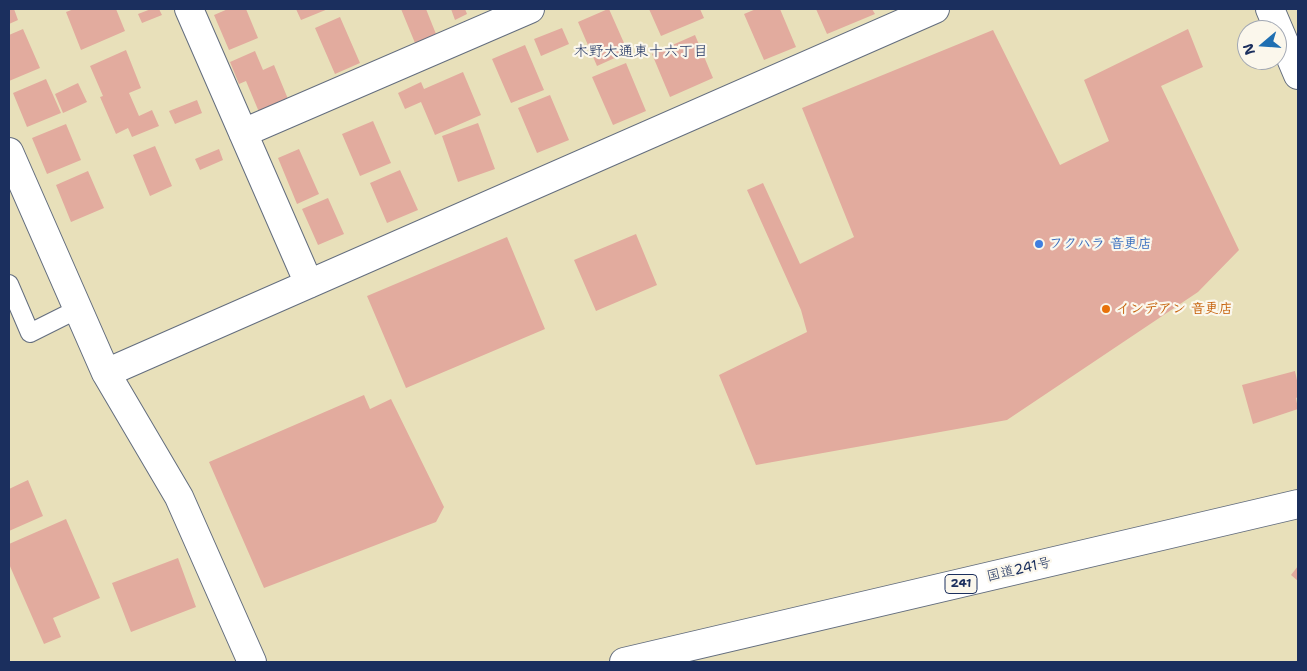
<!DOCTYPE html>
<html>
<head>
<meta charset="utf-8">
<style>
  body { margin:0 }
  #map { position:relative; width:1307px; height:671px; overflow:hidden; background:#e8e0ba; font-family:"Shantell Sans",sans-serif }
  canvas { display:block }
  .frame { position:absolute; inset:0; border:10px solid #1b2f5e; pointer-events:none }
  .north { position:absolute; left:1237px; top:20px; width:50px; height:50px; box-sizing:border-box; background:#fbf7ec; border:1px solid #a1a7b3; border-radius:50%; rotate:252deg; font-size:14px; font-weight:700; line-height:20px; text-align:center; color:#1b2f5e }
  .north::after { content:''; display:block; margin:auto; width:18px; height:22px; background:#1f6fb2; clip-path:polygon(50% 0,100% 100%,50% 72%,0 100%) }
</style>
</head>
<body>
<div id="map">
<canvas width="1307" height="671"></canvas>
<div class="frame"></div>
<div class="north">N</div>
</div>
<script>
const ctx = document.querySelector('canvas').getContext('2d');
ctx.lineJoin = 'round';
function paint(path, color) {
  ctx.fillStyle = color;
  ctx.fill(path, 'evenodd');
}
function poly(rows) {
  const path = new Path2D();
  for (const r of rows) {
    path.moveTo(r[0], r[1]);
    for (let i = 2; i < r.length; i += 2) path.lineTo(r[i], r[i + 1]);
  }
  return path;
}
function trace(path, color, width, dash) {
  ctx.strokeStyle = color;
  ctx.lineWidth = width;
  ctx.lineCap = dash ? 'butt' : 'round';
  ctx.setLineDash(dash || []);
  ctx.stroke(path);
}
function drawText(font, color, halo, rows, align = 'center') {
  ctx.font = font + ' "Shantell Sans","Klee One",sans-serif';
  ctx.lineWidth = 4.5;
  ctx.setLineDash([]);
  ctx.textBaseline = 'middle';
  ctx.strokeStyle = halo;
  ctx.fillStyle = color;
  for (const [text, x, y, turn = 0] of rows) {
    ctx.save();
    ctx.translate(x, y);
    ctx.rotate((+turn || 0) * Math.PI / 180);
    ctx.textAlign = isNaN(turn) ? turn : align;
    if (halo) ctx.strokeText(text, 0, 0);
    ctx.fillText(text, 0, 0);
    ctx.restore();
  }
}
paint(poly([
  [9,9,14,9,18,20,9,24],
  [74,9,116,9,125,31,81,50,66,12],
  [151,9,159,9,162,15,142,23,138,14],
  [228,9,246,9,258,38,229,50,214,15],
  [296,9,328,9,301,20],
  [401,9,426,9,436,34,415,43],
  [451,9,465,9,467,14,455,20],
  [608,9,609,9,628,52,597,66,578,22],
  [649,9,700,9,704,18,661,36],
  [756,9,780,9,796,47,764,60,744,14],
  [816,9,872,9,875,14,827,34],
  [340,17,360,63,335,74,315,28],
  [562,28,569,44,541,56,534,39],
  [23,29,40,68,9,81,9,35],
  [1188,29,1203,67,1161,86,1239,250,1198,292,1007,420,756,465,719,375,807,332,801,310,747,190,763,183,800,264,854,237,802,108,993,30,1060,165,1109,141,1084,80],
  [695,35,713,78,670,97,652,54],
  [525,45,544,90,511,103,492,59],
  [126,50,141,88,129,93,139,116,152,110,159,126,132,137,128,128,116,134,100,97,103,96,90,66],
  [255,51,263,70,274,65,288,99,259,112,246,81,239,84,230,62],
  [626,63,646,111,613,125,592,77],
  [463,72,481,115,435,135,421,102,405,109,398,93,421,82,424,89],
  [46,79,61,113,27,127,13,93],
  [78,83,87,102,63,113,55,94],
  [550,95,569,140,537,153,518,108],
  [197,100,202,113,175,124,169,111],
  [373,121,391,163,360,176,342,134],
  [478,123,495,169,458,182,442,136],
  [66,124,81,160,47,174,32,138],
  [155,146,172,186,150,196,133,155],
  [219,149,223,160,200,170,195,159],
  [299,149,319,194,297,204,278,158],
  [400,170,418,210,387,223,370,183],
  [88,171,104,208,71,222,56,185],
  [328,198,344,234,318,245,302,209],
  [636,234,657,285,596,311,574,260],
  [507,237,545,329,406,388,367,296],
  [1295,371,1298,385,1298,397,1296,398,1298,409,1253,424,1242,385],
  [364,395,370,409,391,399,444,507,436,522,264,588,209,462],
  [28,480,43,516,9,531,9,489],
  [66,519,100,598,53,618,61,637,44,644,9,564,9,544],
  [178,558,196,607,131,632,112,583],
  [1298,566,1298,581,1291,575]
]), '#e2ab9e');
const service = poly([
  [9,284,30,333,78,309]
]);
const minor = poly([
  [189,9,309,284],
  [243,133,530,9],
  [9,152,106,373,179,497,252,662],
  [106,373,935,9]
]);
const tertiary = poly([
  [1270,9,1298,75]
]);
const trunk = poly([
  [624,662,1298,504]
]);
trace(service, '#636d7e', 20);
trace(minor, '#636d7e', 30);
trace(tertiary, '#636d7e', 30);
trace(trunk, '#636d7e', 30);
trace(service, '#fff', 18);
trace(minor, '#fff', 28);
trace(tertiary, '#fff', 28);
trace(trunk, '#fff', 28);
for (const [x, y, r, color] of [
  [1039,244,5,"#3f7fe0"],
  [1106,309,5,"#e8710a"]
]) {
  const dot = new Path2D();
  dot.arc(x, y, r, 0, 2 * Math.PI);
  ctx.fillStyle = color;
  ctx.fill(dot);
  trace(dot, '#fbf7ec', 2);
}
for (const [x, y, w] of [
  [961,584,32]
]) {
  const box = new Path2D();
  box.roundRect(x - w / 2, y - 9.5, w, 19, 4);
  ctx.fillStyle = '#fbf7ec';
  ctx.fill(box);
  trace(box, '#1b2f5e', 1);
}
drawText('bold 12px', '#1b2f5e', null, [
  ["241",961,584]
]);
drawText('bold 14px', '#366cbe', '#fbf7ec', [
  ["フクハラ 音更店",1049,244]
], 'left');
drawText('bold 14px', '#c56008', '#fbf7ec', [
  ["インデアン 音更店",1116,309]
], 'left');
drawText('14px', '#1b2f5e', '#fbf7ec', [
  ["国道241号",1019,570,-13]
]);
drawText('15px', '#1b2f5e', '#fbf7ec', [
  ["木野大通東十六丁目",641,52]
]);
</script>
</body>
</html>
